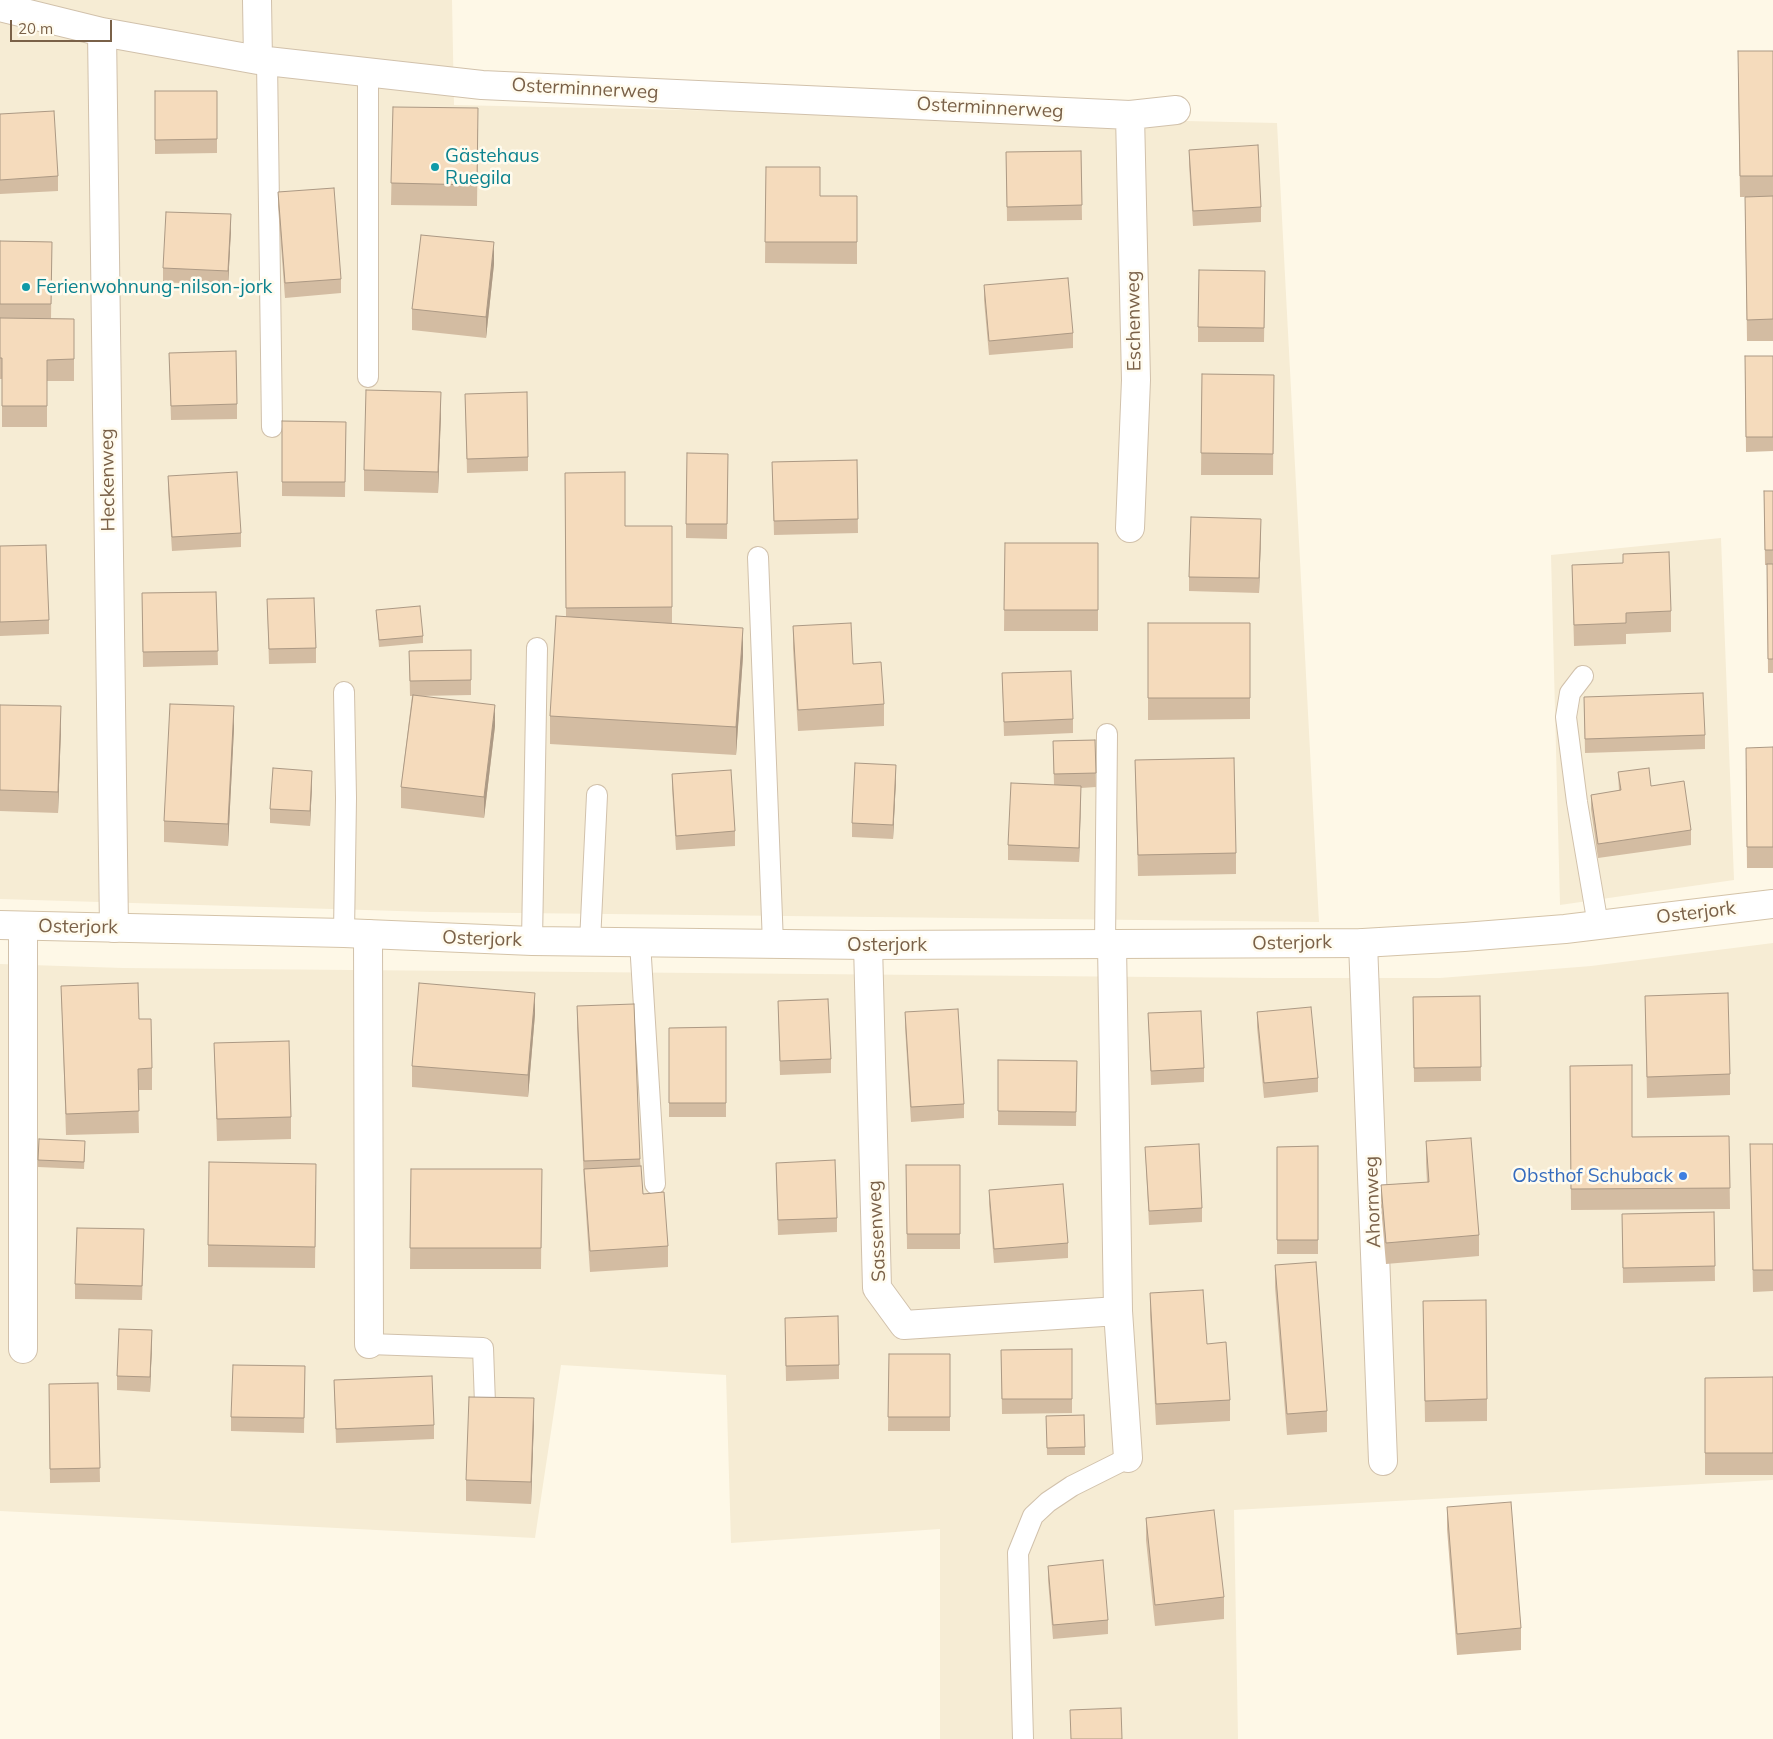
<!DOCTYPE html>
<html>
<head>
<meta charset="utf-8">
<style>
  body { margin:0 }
  #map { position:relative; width:1773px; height:1739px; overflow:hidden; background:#fef8e7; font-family:Mulish,sans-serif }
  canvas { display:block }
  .scale { position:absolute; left:10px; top:20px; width:102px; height:22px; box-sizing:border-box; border:2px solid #7a6148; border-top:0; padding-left:6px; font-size:15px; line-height:18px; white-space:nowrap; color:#7a6148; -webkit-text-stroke:4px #fffbee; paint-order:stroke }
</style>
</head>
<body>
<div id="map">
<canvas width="1773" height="1739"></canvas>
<div class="scale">20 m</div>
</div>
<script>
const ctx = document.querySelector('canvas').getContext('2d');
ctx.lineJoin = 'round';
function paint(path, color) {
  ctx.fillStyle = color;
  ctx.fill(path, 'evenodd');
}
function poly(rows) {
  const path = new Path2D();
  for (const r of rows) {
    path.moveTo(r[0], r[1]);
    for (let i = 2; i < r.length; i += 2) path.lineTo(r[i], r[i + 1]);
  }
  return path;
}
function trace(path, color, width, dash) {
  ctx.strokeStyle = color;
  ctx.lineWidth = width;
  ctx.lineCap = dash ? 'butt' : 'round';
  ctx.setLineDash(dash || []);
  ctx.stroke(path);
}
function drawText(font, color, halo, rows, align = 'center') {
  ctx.font = font + ' Mulish,sans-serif';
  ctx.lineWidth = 5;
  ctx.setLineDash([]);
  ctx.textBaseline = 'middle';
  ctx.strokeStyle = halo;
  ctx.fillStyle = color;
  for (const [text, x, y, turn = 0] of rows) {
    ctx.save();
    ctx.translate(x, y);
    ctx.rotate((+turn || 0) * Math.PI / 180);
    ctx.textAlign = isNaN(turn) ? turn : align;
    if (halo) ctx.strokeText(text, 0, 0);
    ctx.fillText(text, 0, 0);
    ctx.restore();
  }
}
paint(poly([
  [0,0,452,0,454,105,1277,123,1319,922,431,912,0,899],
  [1721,538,1734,880,1560,905,1551,555],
  [1773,943,1773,1480,1234,1510,1238,1739,940,1739,940,1529,731,1543,726,1375,561,1365,535,1538,0,1511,0,964,123,968,1272,978,1440,978,1591,966]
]), '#f6ecd4');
const service = poly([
  [267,61,272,427],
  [368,72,368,377],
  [758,557,773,944],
  [1583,676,1570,693,1566,717,1577,802,1598,925],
  [344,933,346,798,344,692],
  [532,941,537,648],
  [590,942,597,795],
  [640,942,655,1184],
  [1105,945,1107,734],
  [369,1344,483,1348,485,1404],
  [1023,1739,1018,1553,1033,1516,1048,1502,1072,1486,1128,1458]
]);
const minor = poly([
  [257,0,258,60],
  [0,7,102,32,258,60,482,85,1130,115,1176,110],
  [102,32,114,928],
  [1130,115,1136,380,1130,528],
  [368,934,369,1344],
  [1363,943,1383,1461],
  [868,945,877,1288,904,1325,1118,1311],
  [1112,945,1118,1311,1128,1458],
  [23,1349,23,926]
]);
const secondary = poly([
  [0,925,344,933,532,941,868,945,1363,943,1464,937,1565,929,1773,904]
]);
trace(service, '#d1c1ab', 22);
trace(minor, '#d1c1ab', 30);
trace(secondary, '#d4c3a8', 30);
trace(service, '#fff', 20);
trace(minor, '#fff', 28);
trace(secondary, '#fff', 28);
paint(poly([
  [1773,51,1773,341,1747,341,1745,197,1740,197,1738,73],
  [155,91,217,91,217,153,155,154],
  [393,107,478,129,477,206,391,205],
  [0,114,58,176,58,191,0,194],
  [1189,150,1261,207,1261,222,1193,226,1189,164],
  [1081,151,1082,220,1007,221,1006,152],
  [766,167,820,196,857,196,857,264,765,263],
  [278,192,341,279,341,293,285,298,278,206],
  [231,229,228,286,163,282,163,268],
  [0,241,52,242,51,319,0,318],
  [494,264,486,338,412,330,412,309],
  [1265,271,1264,342,1198,342,1198,327],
  [984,285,1073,333,1073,348,989,355,984,300],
  [0,318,74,319,74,381,47,381,47,427,2,427,2,379,0,379],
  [169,353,237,404,237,419,171,420],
  [1745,356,1773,356,1773,451,1746,452],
  [1202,374,1274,375,1273,475,1201,475],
  [465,394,528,457,528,471,467,473],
  [441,413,438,493,364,491,364,470],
  [282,421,346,422,345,497,282,496],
  [728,454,727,539,686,538,686,524],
  [857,460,858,533,774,535,772,462],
  [565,473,625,526,672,526,672,624,743,656,736,755,550,744,550,716,566,617],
  [168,476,241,533,241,547,172,551,168,490],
  [1764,491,1773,491,1773,673,1768,673,1767,565,1765,565],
  [1261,533,1259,593,1189,591,1189,577],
  [1005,543,1098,543,1098,631,1004,631],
  [0,546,49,620,49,634,0,636],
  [1572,565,1671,611,1671,632,1626,634,1626,644,1574,646],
  [216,592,218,665,143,667,142,593],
  [267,599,316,648,316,663,269,664],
  [376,610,423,636,423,643,379,647],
  [1148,623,1250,623,1250,719,1148,720],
  [793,626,853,664,884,704,884,726,798,731,793,648],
  [471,650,471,695,418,696,495,726,484,818,401,808,401,787,412,696,410,696,409,651],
  [1002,673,1073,719,1073,733,1004,736],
  [1584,697,1705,735,1705,749,1585,753],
  [0,705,61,728,58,813,0,811],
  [234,728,228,846,164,842,164,821],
  [1095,740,1096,787,1081,788,1079,862,1008,860,1008,845,1054,785,1053,741],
  [1773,747,1773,868,1747,868,1746,769],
  [1135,760,1236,853,1236,874,1138,876],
  [1618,772,1651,786,1691,830,1691,845,1598,858,1591,809,1591,795,1619,791],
  [672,774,735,831,735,846,676,850,672,788],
  [896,779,893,839,852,837,852,823],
  [312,785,310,826,270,823,270,809],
  [61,986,139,1019,152,1068,152,1090,138,1090,139,1133,66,1135],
  [1480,996,1481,1081,1414,1082,1413,997],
  [1645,996,1730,1074,1730,1095,1647,1098],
  [778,1001,831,1059,831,1073,780,1075],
  [577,1006,640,1159,643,1194,668,1246,668,1267,590,1272,584,1183,577,1027],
  [905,1012,964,1104,964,1118,911,1122,905,1027],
  [1257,1012,1318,1078,1318,1092,1264,1098,1257,1027],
  [1148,1013,1204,1068,1204,1082,1151,1085],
  [535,1014,528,1097,412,1087,412,1066],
  [726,1027,726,1117,669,1117,669,1028],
  [214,1043,291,1117,291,1139,217,1141],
  [998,1060,1077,1061,1076,1126,998,1125],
  [1570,1066,1632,1137,1729,1136,1730,1209,1571,1210],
  [1426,1141,1479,1235,1479,1256,1386,1264,1381,1207,1381,1185,1427,1182,1426,1163],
  [1750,1144,1773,1144,1773,1291,1753,1292],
  [1318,1146,1318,1254,1277,1254,1277,1147],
  [1145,1147,1202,1208,1202,1222,1149,1225],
  [85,1149,84,1169,38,1167,38,1160],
  [776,1163,837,1218,837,1232,778,1235],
  [906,1165,960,1165,960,1249,907,1249],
  [411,1169,542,1169,541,1269,410,1269],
  [316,1185,315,1268,208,1267,208,1245],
  [989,1190,1068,1243,1068,1258,994,1263,989,1204],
  [1714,1212,1715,1281,1623,1283,1622,1214],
  [144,1243,142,1300,75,1299,75,1284],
  [1275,1265,1327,1411,1327,1432,1287,1435,1275,1287],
  [1150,1293,1207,1344,1230,1400,1230,1421,1156,1425,1150,1315],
  [1423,1301,1487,1399,1487,1421,1425,1422],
  [785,1332,839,1365,839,1379,786,1381],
  [152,1344,150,1392,117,1390,117,1376],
  [1072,1349,1072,1413,1002,1414,1001,1350],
  [889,1354,950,1354,950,1431,888,1431],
  [305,1366,304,1433,231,1431,231,1417],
  [1773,1377,1773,1475,1705,1475,1705,1378],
  [334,1380,434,1425,434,1439,336,1443],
  [98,1383,100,1482,50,1483,49,1384],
  [1084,1415,1085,1455,1047,1455,1046,1416],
  [534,1420,531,1504,466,1501,466,1480],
  [1447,1507,1521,1628,1521,1650,1457,1655,1447,1529],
  [1146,1518,1224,1597,1224,1619,1155,1626,1146,1540],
  [1048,1566,1108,1620,1108,1634,1053,1639,1048,1580]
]), '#d3bca2');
paint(poly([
  [231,214,231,229,228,286,228,271],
  [494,242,494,264,486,338,486,317],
  [441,392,441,413,438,493,438,472],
  [1261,519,1261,533,1259,593,1259,578],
  [743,628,743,656,736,755,736,727],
  [495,705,495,726,484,818,484,797],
  [61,706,61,728,58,813,58,792],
  [234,706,234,728,228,846,228,824],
  [896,765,896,779,893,839,893,825],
  [312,771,312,785,310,826,310,811],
  [1081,786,1081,800,1079,862,1079,848],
  [535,993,535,1014,528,1097,528,1075],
  [152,1330,152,1344,150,1392,150,1377],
  [534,1398,534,1420,531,1504,531,1482]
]), '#ac9984');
const building = poly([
  [1738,51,1773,51,1773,176,1740,176,1738,51],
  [155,91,217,91,217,139,155,140,155,91],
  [393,107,478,108,477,185,391,183,393,107],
  [54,111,58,176,0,180,0,114,54,111],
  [1258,145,1261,207,1193,211,1189,150,1258,145],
  [1081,151,1082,205,1007,207,1006,152,1081,151],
  [766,167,820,167,820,196,857,196,857,242,765,242,766,167],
  [334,188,341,279,285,283,278,192,334,188],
  [1773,196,1773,319,1747,320,1745,197,1773,196],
  [166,212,231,214,228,271,163,268,166,212],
  [421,235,494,242,486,317,412,309,421,235],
  [0,241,52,242,51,304,0,304,0,241],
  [1199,270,1265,271,1264,328,1198,327,1199,270],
  [1068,278,1073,333,989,341,984,285,1068,278],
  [0,318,74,319,74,359,47,360,47,406,2,406,2,358,0,358,0,318],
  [236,351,237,404,171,406,169,353,236,351],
  [1745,356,1773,356,1773,437,1746,437,1745,356],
  [1202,374,1274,375,1273,454,1201,453,1202,374],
  [366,390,441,392,438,472,364,470,366,390],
  [527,392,528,457,467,459,465,394,527,392],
  [282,421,346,422,345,482,282,482,282,421],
  [687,453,728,454,727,524,686,524,687,453],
  [857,460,858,519,774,521,772,462,857,460],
  [237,472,241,533,172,537,168,476,237,472],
  [625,472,625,526,672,526,672,607,566,608,565,473,625,472],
  [1764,491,1773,491,1773,550,1765,550,1764,491],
  [1191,517,1261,519,1259,578,1189,577,1191,517],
  [1005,543,1098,543,1098,610,1004,610,1005,543],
  [46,545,49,620,0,622,0,546,46,545],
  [1669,552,1671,611,1626,613,1626,623,1574,625,1572,565,1623,563,1623,554,1669,552],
  [1767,564,1773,564,1773,659,1768,659,1767,564],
  [216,592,218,651,143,652,142,593,216,592],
  [314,598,316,648,269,649,267,599,314,598],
  [420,606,423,636,379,640,376,610,420,606],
  [556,616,743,628,736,727,550,716,556,616],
  [851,623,853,664,881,662,884,704,798,710,793,626,851,623],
  [1148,623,1250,623,1250,698,1148,698,1148,623],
  [471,650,471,680,410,681,409,651,471,650],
  [1071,671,1073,719,1004,722,1002,673,1071,671],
  [1703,693,1705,735,1585,739,1584,697,1703,693],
  [413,695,495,705,484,797,401,787,413,695],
  [170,704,234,706,228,824,164,821,170,704],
  [0,705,61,706,58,792,0,790,0,705],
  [1095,740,1096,773,1054,774,1053,741,1095,740],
  [1773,747,1773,847,1747,847,1746,748,1773,747],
  [1234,758,1236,853,1138,855,1135,760,1234,758],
  [855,763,896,765,893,825,852,823,855,763],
  [273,768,312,771,310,811,270,809,273,768],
  [1649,768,1651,786,1684,781,1691,830,1598,844,1591,795,1621,790,1618,772,1649,768],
  [731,770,735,831,676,836,672,774,731,770],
  [1011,783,1081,786,1079,848,1008,845,1011,783],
  [138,983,139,1019,151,1019,152,1068,138,1069,139,1111,66,1114,61,986,138,983],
  [419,983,535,993,528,1075,412,1066,419,983],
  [1728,993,1730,1074,1647,1077,1645,996,1728,993],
  [1480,996,1481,1067,1414,1068,1413,997,1480,996],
  [828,999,831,1059,780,1061,778,1001,828,999],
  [634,1004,640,1159,584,1161,577,1006,634,1004],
  [1311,1007,1318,1078,1264,1083,1257,1012,1311,1007],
  [958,1009,964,1104,911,1107,905,1012,958,1009],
  [1201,1011,1204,1068,1151,1071,1148,1013,1201,1011],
  [726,1027,726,1103,669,1103,669,1028,726,1027],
  [289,1041,291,1117,217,1119,214,1043,289,1041],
  [998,1060,1077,1061,1076,1112,998,1111,998,1060],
  [1632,1065,1632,1137,1729,1136,1730,1188,1571,1189,1570,1066,1632,1065],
  [1471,1138,1479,1235,1386,1243,1381,1185,1429,1182,1426,1141,1471,1138],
  [39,1139,85,1141,84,1162,38,1160,39,1139],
  [1199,1144,1202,1208,1149,1211,1145,1147,1199,1144],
  [1750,1144,1773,1144,1773,1270,1753,1270,1750,1144],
  [1318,1146,1318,1240,1277,1240,1277,1147,1318,1146],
  [835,1160,837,1218,778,1220,776,1163,835,1160],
  [209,1162,316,1164,315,1247,208,1245,209,1162],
  [906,1165,960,1165,960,1234,907,1234,906,1165],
  [641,1166,643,1194,664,1192,668,1246,590,1251,584,1169,641,1166],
  [411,1169,542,1169,541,1248,410,1248,411,1169],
  [1063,1184,1068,1243,994,1249,989,1190,1063,1184],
  [1714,1212,1715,1266,1623,1268,1622,1214,1714,1212],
  [77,1228,144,1229,142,1286,75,1284,77,1228],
  [1316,1262,1327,1411,1287,1414,1275,1265,1316,1262],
  [1203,1290,1207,1344,1226,1342,1230,1400,1156,1404,1150,1293,1203,1290],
  [1486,1300,1487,1399,1425,1401,1423,1301,1486,1300],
  [838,1316,839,1365,786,1366,785,1318,838,1316],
  [119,1329,152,1330,150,1377,117,1376,119,1329],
  [1072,1349,1072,1399,1002,1399,1001,1350,1072,1349],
  [889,1354,950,1354,950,1417,888,1417,889,1354],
  [233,1365,305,1366,304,1418,231,1417,233,1365],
  [432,1376,434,1425,336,1429,334,1380,432,1376],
  [1773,1377,1773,1453,1705,1453,1705,1378,1773,1377],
  [98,1383,100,1468,50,1469,49,1384,98,1383],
  [469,1397,534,1398,531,1482,466,1480,469,1397],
  [1084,1415,1085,1447,1047,1448,1046,1416,1084,1415],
  [1511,1502,1521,1628,1457,1634,1447,1507,1511,1502],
  [1214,1510,1224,1597,1155,1605,1146,1518,1214,1510],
  [1103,1560,1108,1620,1053,1625,1048,1566,1103,1560],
  [1121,1708,1122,1739,1071,1739,1070,1710,1121,1708]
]);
paint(building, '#f5dbbc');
trace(building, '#ac9984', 1);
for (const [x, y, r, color] of [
  [435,167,5,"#0f9aa8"],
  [26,287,5,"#0f9aa8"],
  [1683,1176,5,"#3f7fe0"]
]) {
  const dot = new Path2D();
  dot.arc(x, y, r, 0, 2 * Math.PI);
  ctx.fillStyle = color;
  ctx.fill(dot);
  trace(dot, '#fffbee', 2);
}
drawText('19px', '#7a6148', '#fffbee', [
  ["Osterminnerweg",585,89,3],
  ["Osterminnerweg",990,108,3],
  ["Eschenweg",1134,321,-91],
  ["Heckenweg",108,480,-91],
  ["Osterjork",1696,913,-7],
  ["Osterjork",78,927,1],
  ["Osterjork",482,939,2],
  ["Osterjork",1292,943,-1],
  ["Osterjork",887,945],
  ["Ahornweg",1373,1202,-92],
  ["Sassenweg",877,1231,-93]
]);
drawText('19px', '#0d838f', '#fffbee', [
  ["Gästehaus",445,156],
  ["Ruegila",445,178],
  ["Ferienwohnung-nilson-jork",36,287]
], 'left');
drawText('19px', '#366cbe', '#fffbee', [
  ["Obsthof Schuback",1673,1176]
], 'right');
</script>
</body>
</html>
